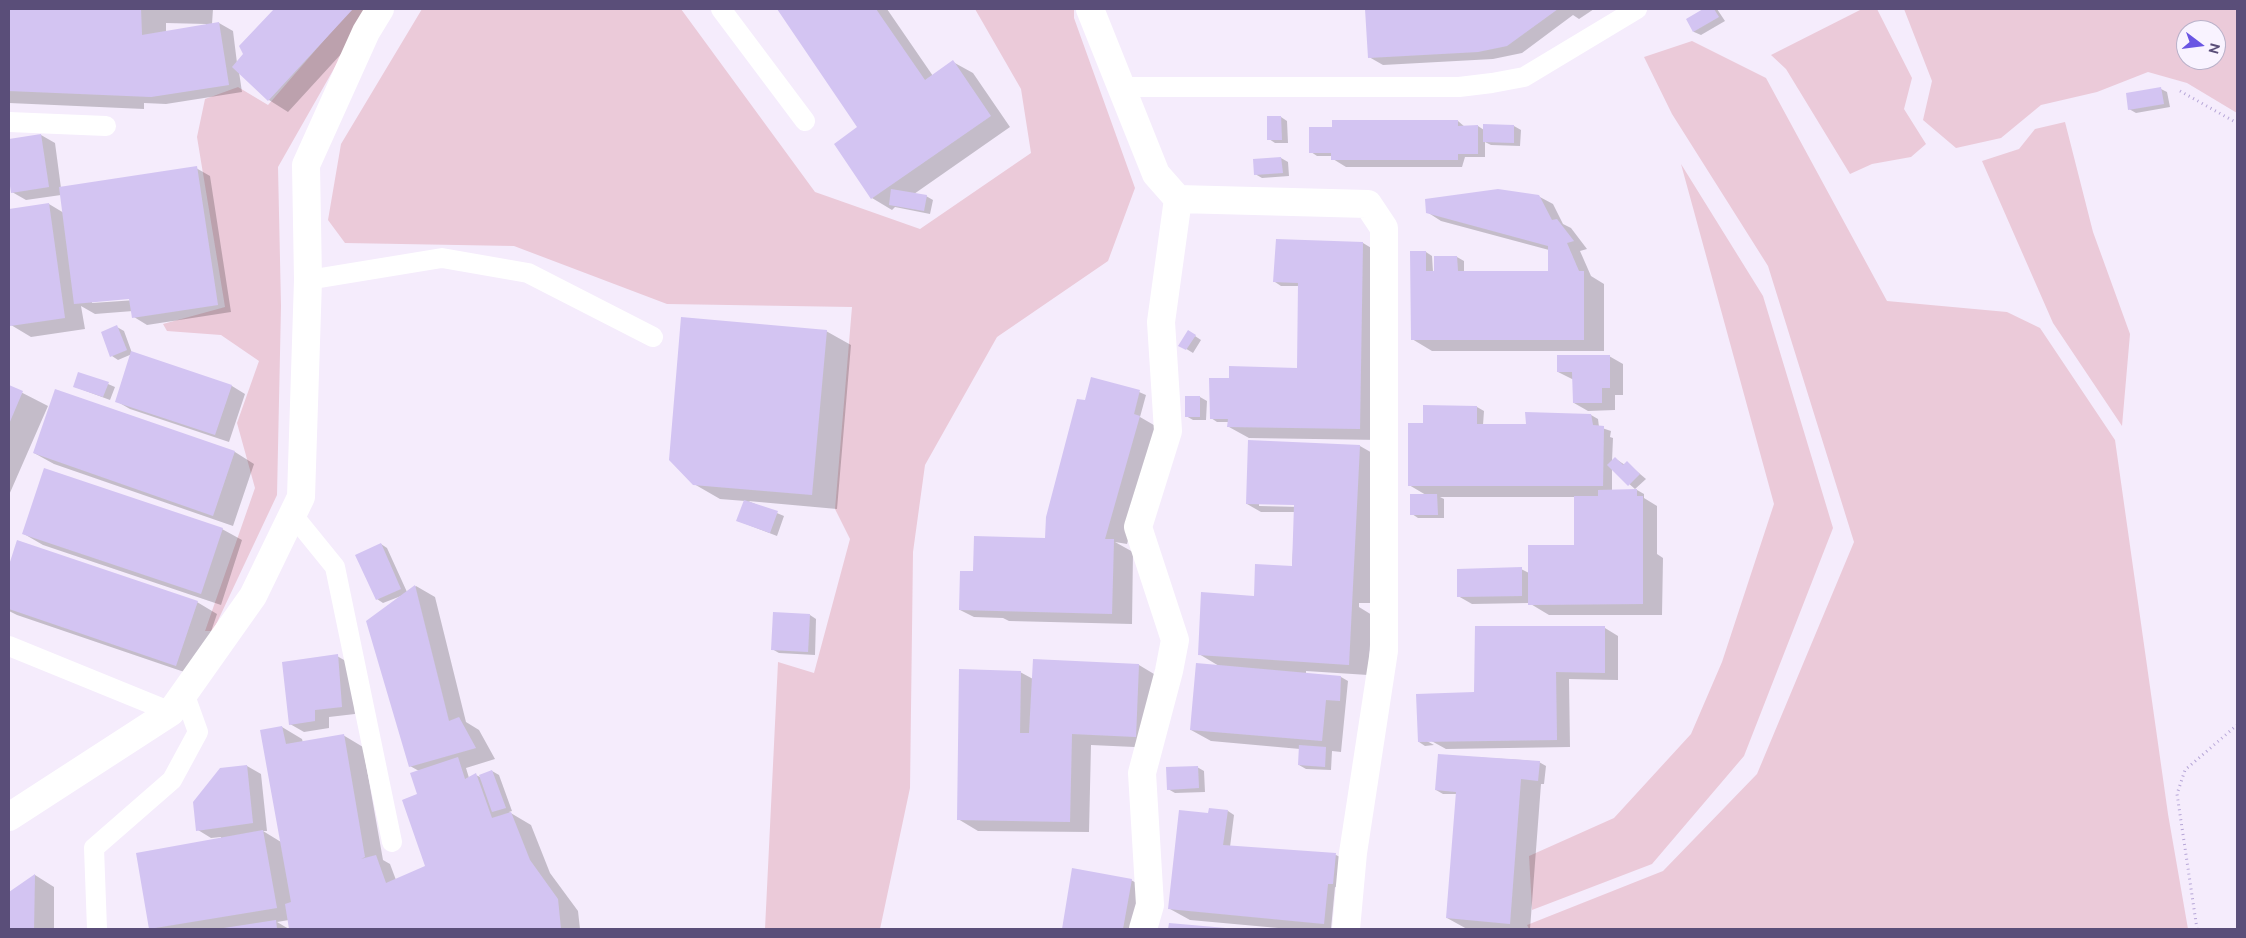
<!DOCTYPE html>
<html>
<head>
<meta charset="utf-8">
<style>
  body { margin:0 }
  #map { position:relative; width:2246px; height:938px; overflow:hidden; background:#f5ecfc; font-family:Ubuntu,sans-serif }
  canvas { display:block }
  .frame { position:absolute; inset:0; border:10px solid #5a4e79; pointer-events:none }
  .north { position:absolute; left:2176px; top:20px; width:50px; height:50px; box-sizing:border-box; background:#f9f3ff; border:1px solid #b9b1c9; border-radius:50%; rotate:105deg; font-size:14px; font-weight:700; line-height:20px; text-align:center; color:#5a4e79 }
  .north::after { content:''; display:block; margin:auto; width:18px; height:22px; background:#6a55e3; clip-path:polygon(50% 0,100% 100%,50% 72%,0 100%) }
</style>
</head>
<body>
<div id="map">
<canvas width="2246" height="938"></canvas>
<div class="frame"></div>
<div class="north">N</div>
</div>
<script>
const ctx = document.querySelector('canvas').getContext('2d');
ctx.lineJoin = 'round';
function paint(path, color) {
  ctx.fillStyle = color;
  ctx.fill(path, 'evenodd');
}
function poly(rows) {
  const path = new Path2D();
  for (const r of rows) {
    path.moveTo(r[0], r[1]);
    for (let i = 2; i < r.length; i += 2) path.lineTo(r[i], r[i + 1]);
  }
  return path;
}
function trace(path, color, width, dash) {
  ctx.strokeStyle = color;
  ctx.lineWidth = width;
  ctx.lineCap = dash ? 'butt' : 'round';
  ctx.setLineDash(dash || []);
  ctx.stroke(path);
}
paint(poly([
  [351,9,368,9,278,167,281,306,277,495,213,631,205,631,255,488,237,423,259,361,221,335,167,331,163,324,225,307,197,137,205,99,238,87,268,105],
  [422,9,681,9,815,192,920,229,1031,153,1021,89,975,9,1074,9,1074,18,1135,188,1108,261,997,337,925,465,913,552,910,788,880,929,765,929,778,662,814,673,850,539,835,509,852,307,667,304,514,246,345,243,328,220,341,144],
  [1862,9,1877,9,1912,78,1904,109,1926,144,1911,157,1872,164,1850,174,1786,69,1771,55],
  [1904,9,2237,9,2237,113,2187,83,2148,72,2097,92,2041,105,2001,138,1956,148,1923,120,1932,81],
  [2186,30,2216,30,2216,60,2186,60],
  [1692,41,1766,78,1887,301,2007,312,2040,328,2115,440,2168,814,2188,929,1529,929,1527,925,1663,871,1757,774,1854,542,1768,266,1672,114,1644,57],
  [2065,122,2093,232,2130,334,2122,426,2053,323,1982,161,2019,149,2035,129],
  [1681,164,1763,296,1833,528,1744,756,1652,864,1532,910,1529,856,1614,818,1691,734,1722,662,1774,504]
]), '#ebcad9');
paint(poly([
  [9,9,213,9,212,24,219,23,233,31,237,63,245,55,241,46,276,9,366,9,375,17,288,112,269,100,239,72,242,92,166,104,144,103,144,109,9,103],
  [166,23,206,24,206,25,166,32],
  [778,9,887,9,933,76,953,62,973,73,1010,127,914,194,926,196,933,200,930,214,895,207,892,210,872,198,859,127],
  [1366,9,1594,9,1579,19,1573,15,1522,53,1493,59,1383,65,1369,57],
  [1705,9,1717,9,1725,21,1701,35,1694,32,1688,20],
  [2161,89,2167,92,2170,107,2136,113,2129,109],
  [1281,117,1287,121,1288,143,1275,143,1269,139],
  [1333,121,1458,121,1465,127,1478,126,1484,130,1514,126,1521,130,1520,146,1491,145,1485,142,1485,157,1465,157,1462,167,1346,167,1333,159,1333,156,1317,156,1311,152,1333,128],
  [41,135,55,143,61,188,196,168,210,176,231,312,147,325,134,317,133,311,95,314,81,306,85,329,31,337,11,325,9,310,9,210,49,204,64,213,61,195,26,200,12,192,9,179,9,140],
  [135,297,136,300,92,303,92,301],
  [1281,158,1288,162,1289,176,1262,178,1255,174],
  [1538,196,1553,204,1563,224,1571,228,1587,249,1580,251,1591,276,1604,284,1604,351,1432,351,1412,339,1426,252,1432,256,1433,272,1457,257,1464,261,1464,272,1553,272,1549,250,1441,221,1427,212],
  [1363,243,1383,255,1380,440,1249,438,1229,427,1229,422,1217,422,1211,418,1230,379,1298,369,1300,286,1281,286,1275,282],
  [117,327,124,331,132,353,232,386,245,394,229,442,130,409,116,401,132,354,118,360,112,356],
  [826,331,851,345,837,509,748,501,784,516,777,536,738,521,745,501,720,499,694,484],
  [1195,336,1201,340,1193,353,1180,345],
  [1609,356,1623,364,1623,395,1615,395,1615,410,1588,411,1574,403,1574,380,1558,372],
  [108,384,115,387,110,400,75,387],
  [9,386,48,406,9,495],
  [56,390,235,452,254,464,233,526,54,464,34,453],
  [1139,392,1146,395,1140,417,1159,428,1127,544,1115,542,1133,552,1132,624,1009,621,1003,618,974,617,960,610,975,573,1047,539,1092,404],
  [1200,397,1207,401,1206,420,1193,420,1186,416],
  [1477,407,1484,411,1483,425,1532,426,1591,415,1598,419,1599,427,1611,431,1610,437,1613,438,1612,461,1616,459,1625,465,1627,463,1646,479,1635,489,1612,469,1612,490,1637,490,1644,494,1644,498,1657,506,1657,554,1663,558,1662,615,1549,615,1529,603,1472,604,1458,596,1521,569,1529,573,1576,546,1576,497,1440,497,1444,499,1444,518,1418,518,1412,514,1426,495,1409,485,1428,425],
  [1249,442,1360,446,1374,454,1374,465,1370,465,1380,470,1373,603,1359,603,1359,607,1372,615,1368,675,1306,671,1306,674,1341,677,1348,681,1341,752,1332,751,1331,770,1306,769,1299,765,1300,749,1211,741,1191,730,1219,666,1199,654,1255,597,1292,567,1295,512,1261,512,1247,504],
  [1259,503,1300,504,1300,507,1259,506],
  [222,529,242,540,221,605,43,545,24,534],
  [18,541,197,602,217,614,196,676,17,615,9,611,9,569],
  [381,544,387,548,407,592,416,586,435,597,466,722,479,730,495,759,466,768,469,778,476,775,482,778,492,771,499,775,512,811,509,812,531,825,550,873,578,911,580,929,290,929,289,920,277,922,289,929,150,929,137,854,221,839,221,837,211,838,198,830,247,766,261,774,267,831,263,831,281,842,282,727,302,739,303,743,343,735,363,747,383,860,390,864,396,880,427,869,419,771,410,766,401,596,383,603,377,599],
  [810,615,816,619,815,655,779,653,772,649],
  [1605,628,1618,636,1618,680,1569,679,1570,747,1446,749,1426,738,1425,740,1434,745,1425,746,1419,742,1476,693],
  [337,656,351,664,355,714,329,717,329,728,304,732,290,724],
  [1139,665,1159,677,1156,748,1091,745,1089,832,978,831,958,819,1020,672,1033,679],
  [1439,755,1523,760,1539,762,1546,766,1544,784,1541,784,1530,929,1467,929,1447,918,1457,794,1443,794,1436,790],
  [1197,767,1204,771,1205,792,1175,793,1168,789],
  [1228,811,1234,815,1230,847,1336,855,1342,858,1339,888,1335,887,1331,929,1289,929,1190,920,1170,909,1209,815],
  [1073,870,1131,880,1151,891,1145,929,1063,929],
  [35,875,54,887,54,929,9,929,9,894],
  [1170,924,1228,929,1169,929]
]), '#0003');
paint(poly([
  [9,9,141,9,142,35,219,22,229,85,151,97,9,91],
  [274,9,353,9,268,101,232,67,243,54,239,46],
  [777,9,876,9,925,80,953,60,991,116,871,199,834,144,857,127],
  [1365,9,1558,9,1507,46,1478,52,1368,58],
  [1703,9,1714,9,1719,17,1693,32,1686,19],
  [2161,87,2164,104,2128,110,2126,93],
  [1267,116,1281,116,1282,140,1267,140],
  [1332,120,1458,120,1458,126,1478,125,1478,154,1458,154,1458,160,1331,160,1331,153,1309,153,1309,127,1332,127],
  [1483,124,1514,125,1514,143,1483,142],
  [41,134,49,187,11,193,9,179,9,139],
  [1281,157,1283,173,1254,175,1253,159],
  [197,166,218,305,132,318,129,299,74,304,59,187],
  [891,189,927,195,924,211,889,205],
  [1498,189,1539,195,1552,220,1557,219,1574,241,1567,243,1579,271,1584,271,1584,340,1411,340,1410,251,1426,251,1426,271,1434,271,1434,256,1457,256,1458,271,1548,271,1548,246,1426,213,1425,199],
  [49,203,65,318,10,326,9,209],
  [1276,239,1363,242,1360,429,1227,427,1228,419,1210,419,1209,378,1229,378,1229,366,1297,368,1298,283,1273,282],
  [681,317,827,330,812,495,693,485,669,460],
  [117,325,127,350,110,357,101,332],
  [1188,330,1196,335,1186,350,1178,346],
  [131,351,232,385,215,435,115,402],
  [1557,355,1610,355,1610,388,1602,388,1602,403,1573,403,1572,372,1557,372],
  [78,372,109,382,103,397,73,387],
  [1091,377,1140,390,1134,414,1140,416,1105,539,1114,539,1112,614,959,610,960,571,973,571,974,536,1045,538,1046,517,1077,399,1085,400],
  [9,385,23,391,9,424],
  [55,389,235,451,213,516,33,453],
  [1185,396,1200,396,1200,417,1185,417],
  [1423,405,1477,406,1477,424,1526,424,1525,412,1591,414,1593,425,1604,426,1603,486,1408,486,1408,423,1423,423],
  [1248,440,1360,445,1349,665,1198,655,1201,592,1254,596,1255,564,1292,566,1294,505,1246,504],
  [1615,457,1623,465,1627,461,1640,474,1628,486,1607,465],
  [44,468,223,528,201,594,22,534],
  [1637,489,1637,496,1643,496,1643,604,1528,605,1528,545,1574,545,1574,496,1598,496,1598,490],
  [1410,494,1437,494,1438,515,1410,515],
  [744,500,778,511,770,533,736,521],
  [17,540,198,601,176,666,9,609,9,565],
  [381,543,401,589,376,600,355,555],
  [1522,567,1522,596,1457,597,1457,569],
  [415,585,449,721,459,717,476,748,409,767,366,621],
  [773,612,810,614,808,652,771,650],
  [1475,626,1605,626,1605,673,1556,672,1557,740,1418,742,1416,694,1474,692],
  [338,654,342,707,315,710,315,721,289,725,282,662],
  [1033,659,1139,664,1136,737,1072,734,1070,822,957,820,959,669,1021,671,1020,733,1029,733],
  [1196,663,1341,676,1340,701,1326,700,1322,741,1190,730],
  [282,726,286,744,344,734,365,857,361,859,376,855,386,883,425,866,402,800,417,794,410,773,458,757,465,779,476,773,492,818,511,812,530,860,558,899,561,929,289,929,285,904,291,902,260,730],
  [1299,745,1326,747,1325,767,1298,765],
  [1438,754,1540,761,1538,781,1521,779,1510,924,1446,918,1456,792,1435,790],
  [247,765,253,823,196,831,193,802,220,768],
  [1198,766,1199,788,1167,790,1166,767],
  [492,770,506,808,492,812,479,775],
  [1209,808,1228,810,1223,845,1336,853,1333,884,1328,884,1324,924,1168,909,1179,810,1208,813],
  [263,830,277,908,149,929,136,853],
  [1072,868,1132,879,1123,929,1062,929],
  [35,874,34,929,9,929,9,892],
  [276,920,277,929,224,929,224,928],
  [1169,923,1226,928,1226,929,1168,929]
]), '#d3c4f2');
trace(poly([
  [2180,91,2237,123],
  [2197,929,2177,794,2185,770,2237,725]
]), '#b6a6d7', 3, [1, 4]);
trace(poly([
  [721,9,805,121],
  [1121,87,1459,87,1492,83,1524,77,1637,9],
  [9,122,106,126],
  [308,280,442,258,528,273,653,337],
  [292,514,335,567,392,842],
  [9,646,171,712],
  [97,929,94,848,172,780,198,732,184,693]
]), '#fff', 20);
trace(poly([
  [1090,9,1156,174,1178,199,1161,322,1168,431,1138,527,1175,640,1169,671,1142,773,1150,905,1143,929],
  [1178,199,1368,204,1384,228,1384,651,1353,853,1346,929],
  [9,817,171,712,253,596,301,497,308,280,306,165,366,32,380,9]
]), '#fff', 28);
</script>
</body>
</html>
